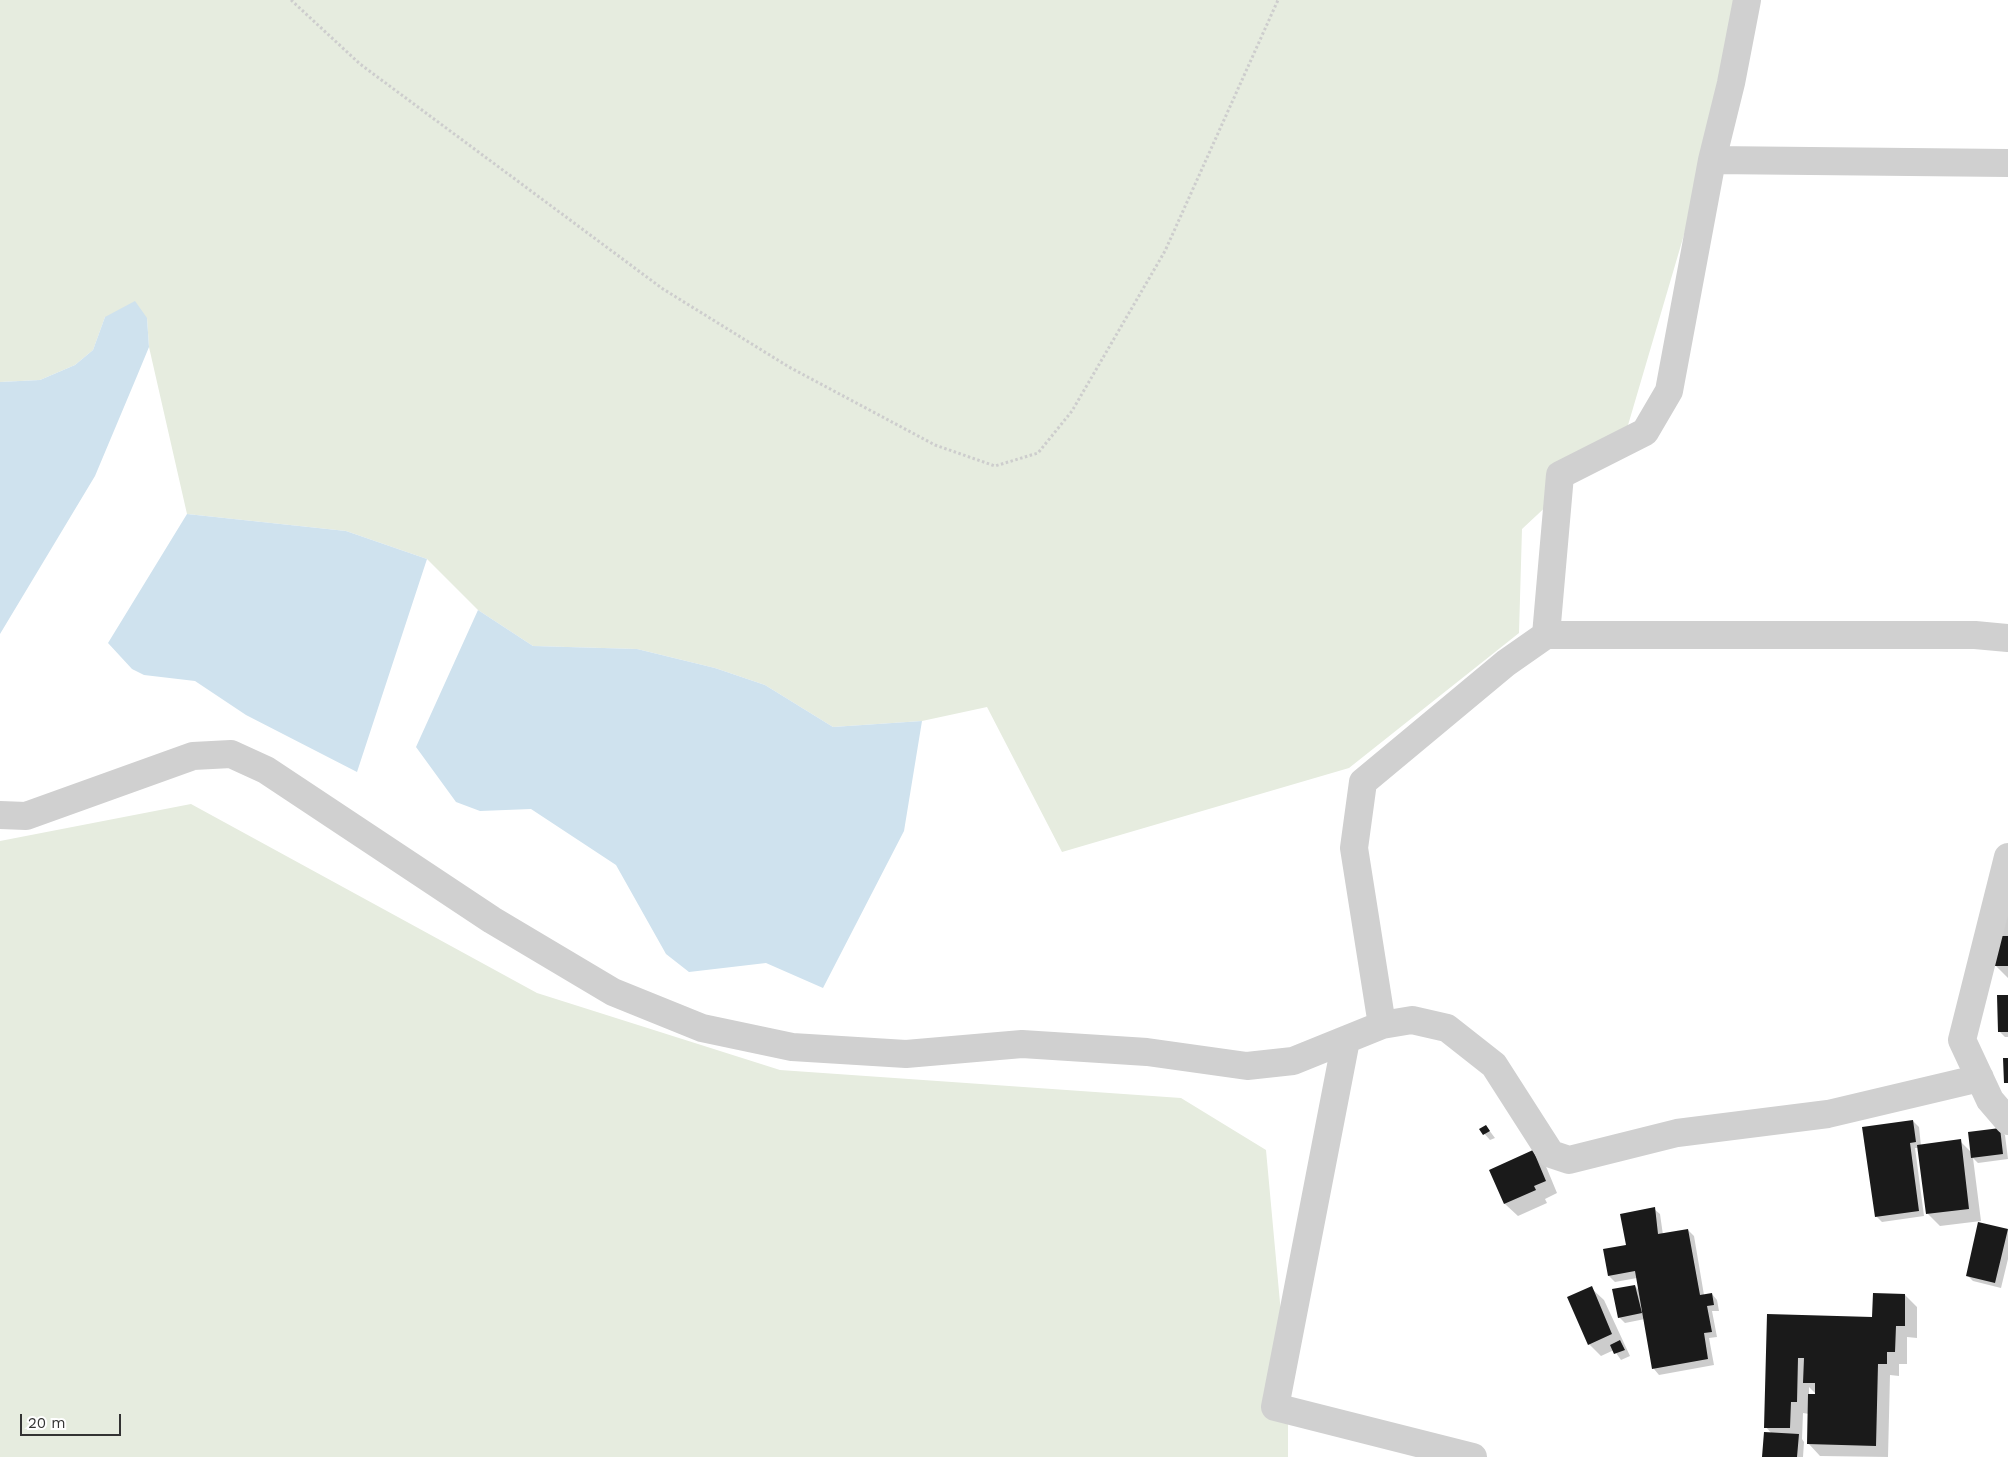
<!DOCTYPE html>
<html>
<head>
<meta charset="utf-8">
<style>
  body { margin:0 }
  #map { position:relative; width:2008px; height:1457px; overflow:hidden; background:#fff; font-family:"Work Sans",sans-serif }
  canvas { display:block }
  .scale { position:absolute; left:20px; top:1414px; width:101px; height:22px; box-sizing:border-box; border:2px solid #333; border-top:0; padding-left:6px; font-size:15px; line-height:18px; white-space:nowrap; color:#333; -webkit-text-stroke:4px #fff; paint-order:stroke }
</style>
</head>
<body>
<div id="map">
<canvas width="2008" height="1457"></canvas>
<div class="scale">20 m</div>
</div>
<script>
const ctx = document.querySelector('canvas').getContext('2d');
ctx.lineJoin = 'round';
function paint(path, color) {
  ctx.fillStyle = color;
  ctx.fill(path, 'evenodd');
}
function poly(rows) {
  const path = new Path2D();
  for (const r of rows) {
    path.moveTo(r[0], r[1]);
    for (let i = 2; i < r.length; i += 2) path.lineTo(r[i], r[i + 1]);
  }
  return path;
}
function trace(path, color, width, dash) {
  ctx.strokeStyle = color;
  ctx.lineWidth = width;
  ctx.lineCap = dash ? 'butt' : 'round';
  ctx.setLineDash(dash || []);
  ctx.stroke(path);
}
paint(poly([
  [0,0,1753,0,1626,432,1522,529,1519,633,1349,768,1062,852,987,707,922,721,833,727,765,685,715,668,637,649,533,646,478,610,427,559,346,531,187,514,149,347,147,318,105,317,93,350,75,365,40,380,0,382],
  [191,804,537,993,780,1070,1181,1098,1266,1150,1288,1390,1288,1457,0,1457,0,841]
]), '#e6ecdf');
paint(poly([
  [135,301,147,318,149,347,137,376,95,476,0,634,0,382,40,380,75,365,93,350,105,317],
  [187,514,346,531,427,559,357,772,246,715,195,681,144,675,132,669,108,643],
  [478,610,533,646,637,649,715,668,765,685,833,727,922,721,904,831,823,988,766,963,689,972,666,954,616,865,531,809,480,811,456,802,416,747]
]), '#cfe2ee');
paint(poly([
  [2008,872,2008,978,1996,966,2004,937,2000,933],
  [2008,996,2008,1037,2005,1037,1999,1031],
  [1913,1121,1919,1127,1921,1146,1960,1141,1972,1153,1999,1129,2005,1135,2008,1159,1978,1163,1973,1158,1981,1221,1940,1226,1928,1214,1919,1148,1915,1148,1924,1216,1882,1222,1876,1216],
  [1486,1126,1495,1138,1490,1140,1481,1130],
  [1532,1152,1545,1164,1557,1193,1545,1199,1547,1203,1518,1216,1505,1204,1491,1171],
  [1654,1209,1660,1214,1663,1235,1688,1230,1694,1236,1704,1295,1712,1294,1717,1300,1719,1311,1712,1311,1717,1337,1709,1338,1714,1365,1659,1375,1654,1369,1645,1319,1625,1323,1619,1317,1635,1286,1640,1291,1637,1278,1615,1282,1609,1276,1604,1250,1627,1246],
  [1979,1223,2008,1230,2008,1259,2001,1288,1973,1281,1967,1275],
  [1591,1288,1604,1300,1630,1356,1621,1360,1614,1350,1601,1356,1589,1344],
  [1905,1295,1917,1307,1917,1338,1907,1337,1907,1364,1899,1364,1899,1376,1890,1375,1888,1457,1820,1456,1808,1443,1809,1414,1803,1413,1802,1439,1804,1442,1803,1457,1763,1457,1772,1434,1766,1427,1768,1316,1874,1318],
  [1809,1387,1817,1395,1809,1395]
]), '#0003');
paint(poly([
  [1995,936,2008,936,2008,966,1994,966],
  [1997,995,2008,995,2008,1032,1998,1032],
  [2003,1058,2008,1058,2008,1083,2004,1083],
  [1913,1120,1916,1142,1910,1143,1919,1211,1875,1217,1862,1127],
  [1486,1125,1490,1131,1483,1135,1479,1129],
  [2000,1128,2003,1154,1971,1158,1968,1132],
  [1961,1139,1969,1209,1926,1214,1917,1145],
  [1533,1150,1546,1181,1534,1186,1536,1190,1504,1204,1489,1170],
  [1655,1207,1658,1234,1688,1229,1700,1295,1712,1293,1714,1305,1707,1306,1712,1332,1704,1333,1708,1359,1652,1369,1635,1271,1608,1276,1603,1249,1626,1245,1620,1214],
  [1978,1222,2008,1229,1995,1283,1966,1276],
  [1635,1285,1642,1313,1618,1318,1612,1289],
  [1592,1286,1612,1334,1588,1345,1567,1297],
  [1873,1293,1905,1294,1905,1326,1896,1326,1895,1352,1887,1352,1887,1364,1878,1364,1876,1446,1807,1444,1808,1394,1815,1394,1815,1383,1803,1383,1804,1358,1798,1358,1797,1402,1791,1402,1790,1428,1764,1428,1767,1314,1872,1317],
  [1620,1340,1625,1350,1614,1354,1610,1345],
  [1764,1432,1799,1434,1797,1457,1762,1457]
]), '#1a1a1a');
trace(poly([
  [291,0,360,64,663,289,789,367,935,445,995,466,1038,453,1072,411,1165,251,1278,0]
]), '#cdcdcd', 3, [2.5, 2.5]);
trace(poly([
  [1712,160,2008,163],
  [1546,635,1560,475,1645,432,1669,391,1712,160,1731,83,1747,0],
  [0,815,26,816,193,756,231,754,266,770,492,920,613,992,702,1028,792,1047,906,1054,1022,1044,1147,1052,1247,1066,1293,1061,1382,1025,1412,1020,1447,1028,1494,1065,1551,1154,1569,1160,1677,1133,1828,1114,1980,1078],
  [2008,857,1962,1040,1990,1100,2008,1121],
  [1382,1025,1354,848,1363,782,1506,663,1546,635,1975,635,2008,638],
  [1346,1040,1275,1407,1473,1457]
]), '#d0d0d0', 28);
</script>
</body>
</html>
